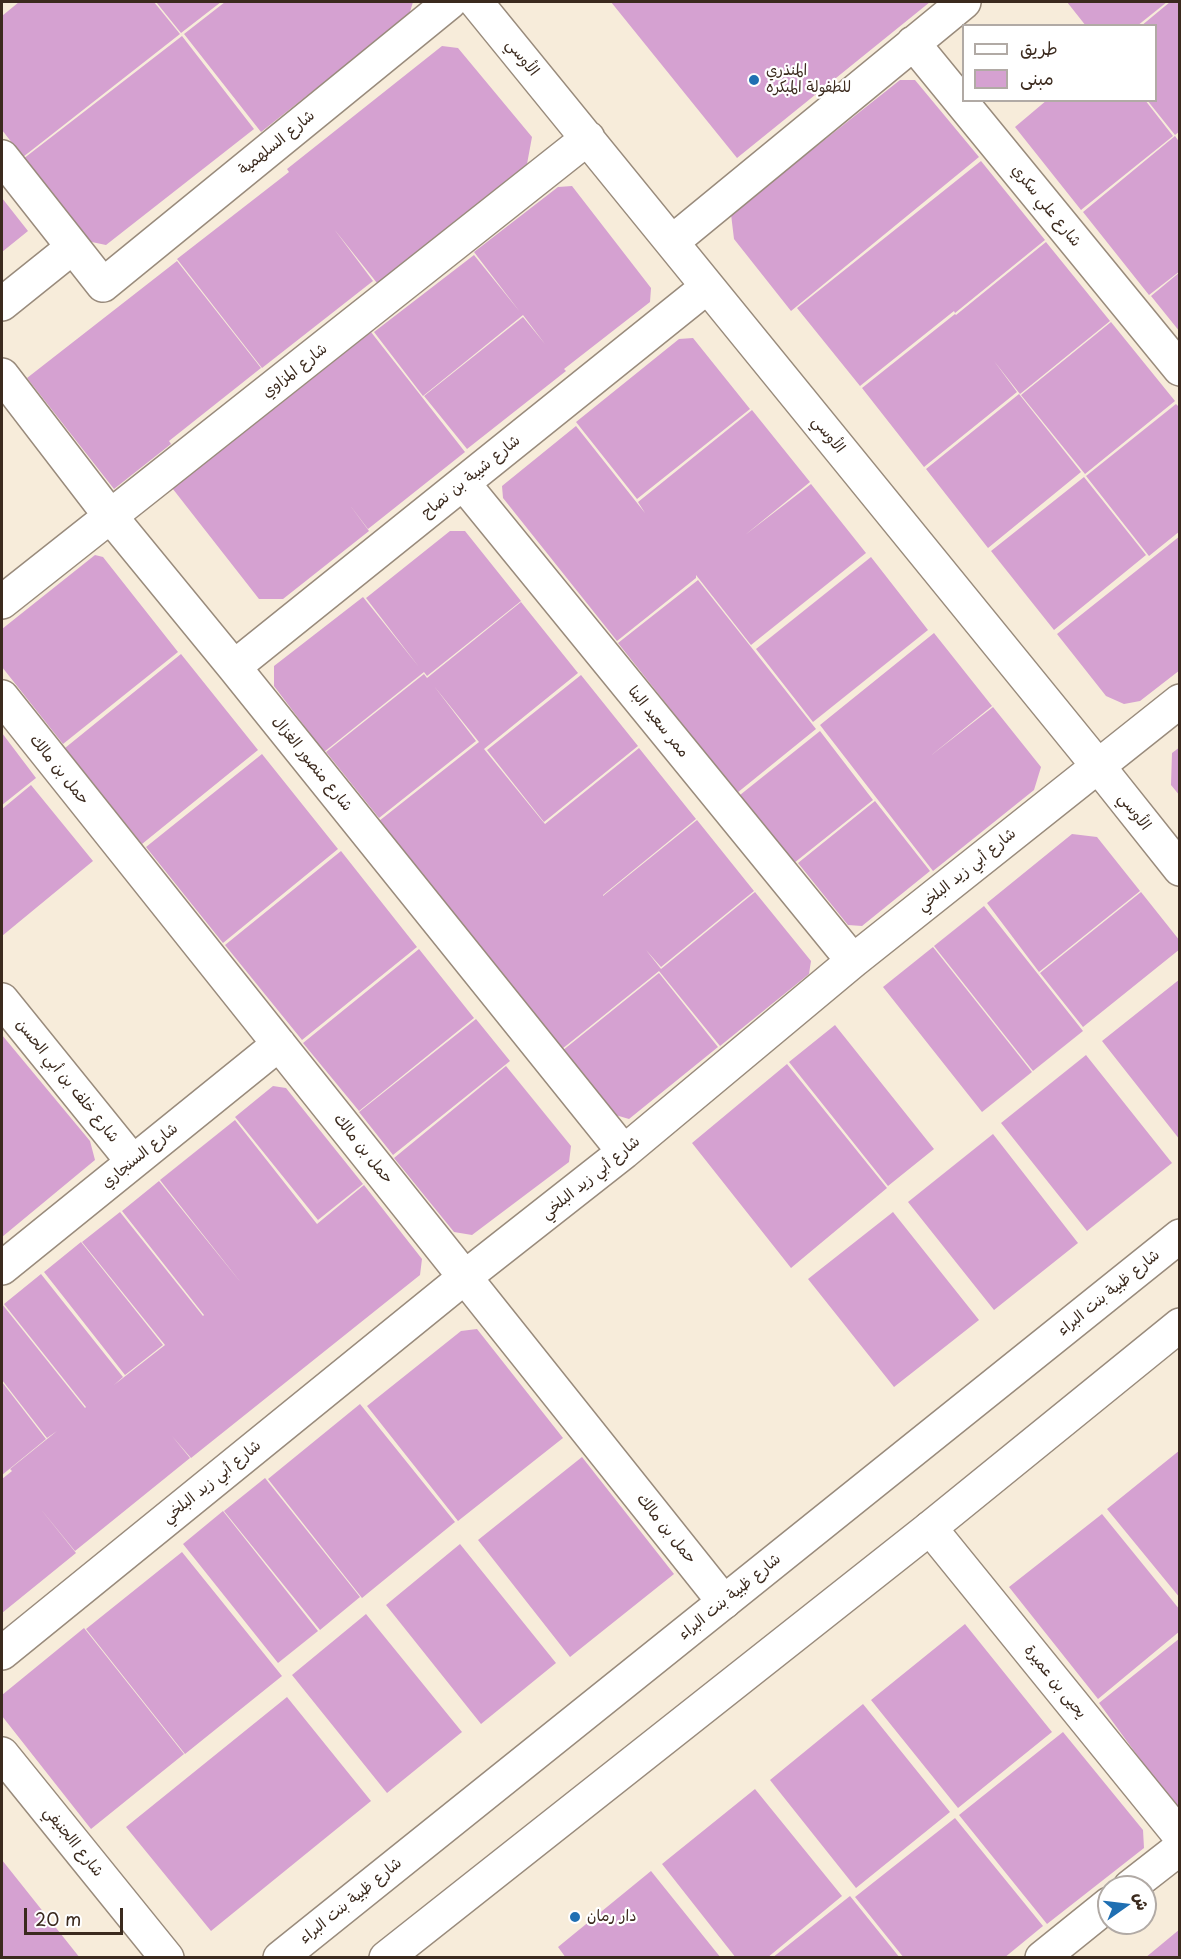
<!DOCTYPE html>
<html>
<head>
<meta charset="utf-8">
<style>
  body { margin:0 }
  #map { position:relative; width:1181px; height:1959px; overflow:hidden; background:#f7ecda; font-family:"Playpen Sans","Playpen Sans Arabic",sans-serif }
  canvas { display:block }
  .frame { position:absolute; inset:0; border:3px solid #3b2a1e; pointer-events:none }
  .legend { position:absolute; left:962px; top:24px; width:195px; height:78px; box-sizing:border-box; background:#fff; border:2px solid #b1aaa5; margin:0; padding:8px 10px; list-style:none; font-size:18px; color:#3b2a1e }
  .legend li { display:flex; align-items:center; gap:12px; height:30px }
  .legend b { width:30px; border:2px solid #b1aaa5 }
  .north { position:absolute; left:1097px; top:1875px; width:60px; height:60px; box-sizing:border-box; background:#fff; border:2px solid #b1aaa5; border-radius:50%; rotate:76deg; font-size:16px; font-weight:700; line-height:24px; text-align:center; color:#3b2a1e }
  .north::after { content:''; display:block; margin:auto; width:21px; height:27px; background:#1f6fb2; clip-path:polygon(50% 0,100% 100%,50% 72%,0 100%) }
  .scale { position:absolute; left:24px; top:1908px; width:99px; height:27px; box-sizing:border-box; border:3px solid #3b2a1e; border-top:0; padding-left:8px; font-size:18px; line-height:21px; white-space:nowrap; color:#3b2a1e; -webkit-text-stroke:4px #fff; paint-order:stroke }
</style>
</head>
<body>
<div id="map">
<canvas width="1181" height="1959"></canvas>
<div class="frame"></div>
<ul class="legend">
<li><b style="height:8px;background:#fff"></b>طريق</li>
<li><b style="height:16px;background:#d5a1d1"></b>مبنى</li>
</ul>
<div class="north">ش</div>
<div class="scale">20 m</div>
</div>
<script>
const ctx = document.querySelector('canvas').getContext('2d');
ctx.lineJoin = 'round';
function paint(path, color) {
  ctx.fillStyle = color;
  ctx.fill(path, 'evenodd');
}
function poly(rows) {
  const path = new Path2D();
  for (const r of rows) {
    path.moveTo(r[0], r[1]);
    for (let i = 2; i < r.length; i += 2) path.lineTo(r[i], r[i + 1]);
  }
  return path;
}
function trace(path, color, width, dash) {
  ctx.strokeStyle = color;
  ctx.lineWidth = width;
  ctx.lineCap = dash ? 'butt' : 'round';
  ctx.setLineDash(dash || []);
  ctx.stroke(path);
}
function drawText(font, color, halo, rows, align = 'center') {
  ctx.font = font + ' "Playpen Sans","Playpen Sans Arabic",sans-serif';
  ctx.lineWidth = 4.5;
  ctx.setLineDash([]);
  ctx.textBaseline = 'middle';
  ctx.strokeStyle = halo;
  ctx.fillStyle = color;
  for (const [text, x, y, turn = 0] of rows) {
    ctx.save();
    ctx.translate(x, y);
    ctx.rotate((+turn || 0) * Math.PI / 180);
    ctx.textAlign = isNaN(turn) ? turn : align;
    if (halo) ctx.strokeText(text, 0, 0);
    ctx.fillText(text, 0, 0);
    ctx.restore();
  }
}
paint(poly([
  [19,2,154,2,180,34,23,157,2,130,2,16],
  [156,2,221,2,181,33],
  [225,2,413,2,409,15,261,132,184,34],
  [611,2,930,2,737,158],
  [1067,2,1167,2,1137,26,1086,26],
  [1170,2,1180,2,1180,131,1175,135,1147,100,1156,100,1156,26,1141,26],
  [182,36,254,129,106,245,87,241,23,159],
  [442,46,458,48,532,137,527,164,377,283,334,229,373,281,262,368,177,259,289,172,287,169],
  [900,80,915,80,979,157,791,311,734,239,731,214],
  [1047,100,1145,100,1173,136,1081,210,1015,127],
  [1175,136,1180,143,1180,271,1149,295,1083,212],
  [981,161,1045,240,955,313,954,311,860,386,797,308],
  [572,186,651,288,650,302,564,369,566,371,467,449,424,396,523,317,545,344,523,315,423,396,374,332,474,255,520,312,474,252,558,187],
  [2,198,28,231,2,252],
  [1046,242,1110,321,1020,394,994,361,1017,392,924,467,862,388,955,314,956,315],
  [177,261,261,368,169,441,171,444,114,489,27,378],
  [1180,272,1180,332,1151,296],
  [1111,322,1175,401,1085,474,1021,395],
  [371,332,465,452,368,529,349,504,369,531,283,599,259,599,169,484,270,404,274,409],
  [693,338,750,409,637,499,576,422,679,339],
  [1019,394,1081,472,988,548,926,469],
  [1176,404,1180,408,1180,531,1149,556,1086,476],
  [752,410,810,482,745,535,811,484,866,553,751,645,696,575,696,578,617,641,503,498,502,486,576,426,645,513,638,502],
  [1084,477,1146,555,1054,630,991,551],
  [450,531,465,531,521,601,427,676,424,672,324,752,274,686,274,666,363,597,419,667,366,598],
  [1180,536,1180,670,1140,701,1124,704,1106,696,1057,634],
  [95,555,103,557,178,652,63,744,2,667,2,629],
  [871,557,928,630,813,722,756,649],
  [698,580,816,729,737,793,618,643],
  [521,602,578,673,484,749,540,818,545,824,639,748,696,819,603,895,603,896,697,820,754,891,661,967,646,950,661,969,755,892,811,961,809,974,720,1046,659,971,562,1049,379,821,479,742,434,686,476,741,379,818,326,752,424,674,427,678],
  [934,633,992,706,929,757,993,707,1041,767,1034,790,933,871,820,725],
  [181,654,258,750,142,844,65,748],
  [581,675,638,746,544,822,487,750],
  [820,731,873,800,794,863,740,795],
  [2,733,36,778,2,805],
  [1180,747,1180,796,1171,785,1172,753],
  [262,754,338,849,223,943,146,847],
  [31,785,93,861,2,936,2,809],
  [875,801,930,871,862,926,848,925,798,863],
  [1072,834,1097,837,1140,891,1039,972,987,903],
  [341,851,417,947,302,1040,225,945],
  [1141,892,1180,941,1180,949,1083,1027,1040,973],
  [984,906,1083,1031,1033,1071,934,946],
  [933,947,1032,1072,982,1112,883,987],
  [419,949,474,1018,359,1111,303,1043],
  [659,973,718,1047,629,1119,612,1114,562,1051],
  [1180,979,1180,1140,1102,1041],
  [476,1019,510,1061,393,1155,359,1112],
  [835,1025,934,1149,888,1186,789,1062],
  [2,1035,90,1141,95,1160,2,1237],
  [1086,1055,1172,1163,1087,1231,1001,1123],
  [787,1064,887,1188,791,1268,692,1143],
  [506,1066,571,1146,569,1162,472,1235,454,1232,394,1158],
  [273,1086,286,1088,363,1184,318,1220,235,1117],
  [235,1120,317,1224,364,1185,422,1259,420,1275,191,1458,172,1436,190,1458,75,1551,39,1507,76,1553,2,1613,2,1479,12,1471,10,1469,57,1431,47,1438,2,1380,2,1304,85,1408,86,1407,4,1304,41,1274,123,1377,114,1385,165,1345,82,1242,120,1212,203,1316,204,1315,122,1211,159,1181,242,1284,160,1180],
  [993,1134,1078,1243,994,1310,908,1202],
  [893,1212,979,1320,894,1387,808,1279],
  [81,1242,163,1345,125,1375,44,1272],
  [477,1329,563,1438,458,1521,367,1406,461,1331],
  [2,1382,46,1439,2,1475],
  [360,1404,455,1522,362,1598,268,1479],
  [1180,1450,1180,1598,1107,1509],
  [582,1457,674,1574,570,1657,478,1540],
  [265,1478,360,1597,320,1630,224,1511],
  [223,1511,318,1631,278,1663,183,1544],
  [1102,1514,1180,1610,1180,1631,1098,1699,1009,1587],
  [460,1544,556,1663,481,1724,386,1605],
  [182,1552,282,1676,185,1754,86,1629],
  [366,1614,462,1732,387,1793,292,1675],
  [965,1624,1052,1732,958,1808,871,1700],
  [84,1628,184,1754,91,1829,2,1716,2,1695],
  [1180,1638,1180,1807,1175,1807,1099,1703],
  [287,1697,371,1801,211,1931,126,1827],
  [863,1704,950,1812,856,1888,770,1780],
  [1063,1732,1143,1830,1144,1848,1047,1924,959,1815],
  [755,1789,842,1896,767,1958,736,1958,662,1864],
  [955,1818,1043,1926,1004,1958,904,1958,855,1897],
  [2,1860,80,1958,2,1958],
  [651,1871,721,1958,566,1958,558,1947],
  [850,1896,900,1958,772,1958],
  [1180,1929,1180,1958,1145,1958]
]), '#d5a1d1');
const minor = poly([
  [476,2,1098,766,1180,869],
  [913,43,1180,369],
  [2,157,103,285,450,2],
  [672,242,964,2],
  [2,304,73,247],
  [2,375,111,517,234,667,624,1152],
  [463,483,853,961],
  [2,602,588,138],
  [234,667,707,287],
  [2,697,724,1602],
  [2,1000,133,1162],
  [2,1268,279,1044],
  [930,1528,1180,1836],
  [2,1653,465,1277,624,1152,853,961,1180,701],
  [2,1754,167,1958],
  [1130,1887,1180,1848],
  [1042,1958,1109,1904]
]);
const tertiary = poly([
  [280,1958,1180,1236],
  [386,1958,930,1528,1180,1325]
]);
trace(minor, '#998b7c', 36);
trace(tertiary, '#998b7c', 36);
trace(minor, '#fff', 33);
trace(tertiary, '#fff', 33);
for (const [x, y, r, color] of [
  [754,80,6,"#1f6fb2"],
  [575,1917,6,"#1f6fb2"]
]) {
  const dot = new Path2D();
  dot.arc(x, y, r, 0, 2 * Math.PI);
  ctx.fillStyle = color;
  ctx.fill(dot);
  trace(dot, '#fff', 2);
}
drawText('15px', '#3b2a1e', '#fff', [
  ["الأوسي",522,58,51],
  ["شارع السلهمية",277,143,-39],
  ["شارع علي سكري",1046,206,51],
  ["شارع المزاوي",295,371,-38],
  ["الأوسي",828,435,51],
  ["شارع شيبة بن نصاح",471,477,-39],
  ["ممر سعيد البنا",658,722,51],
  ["شارع منصور الغزال",312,764,51],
  ["حمل بن مالك",59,770,51],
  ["الأوسي",1134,812,52],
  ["شارع أبي زيد البلخي",967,870,-39],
  ["شارع خلف بن أبي الحسن",67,1081,51],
  ["حمل بن مالك",363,1149,51],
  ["شارع السنجاري",140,1156,-39],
  ["شارع أبي زيد البلخي",591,1178,-39],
  ["شارع ظبية بنت البراء",1109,1293,-39],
  ["شارع أبي زيد البلخي",212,1482,-39],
  ["حمل بن مالك",666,1529,51],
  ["شارع ظبية بنت البراء",730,1597,-39],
  ["يحيى بن عميرة",1055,1682,51],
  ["شارع االجنيفي",73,1842,51],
  ["شارع ظبية بنت البراء",351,1901,-39]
]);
drawText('15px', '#3b2a1e', '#fff', [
  ["المنذري",766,71],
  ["للطفولة المبكره",766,88],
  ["دار رمان",587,1917]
], 'left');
</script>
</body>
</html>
